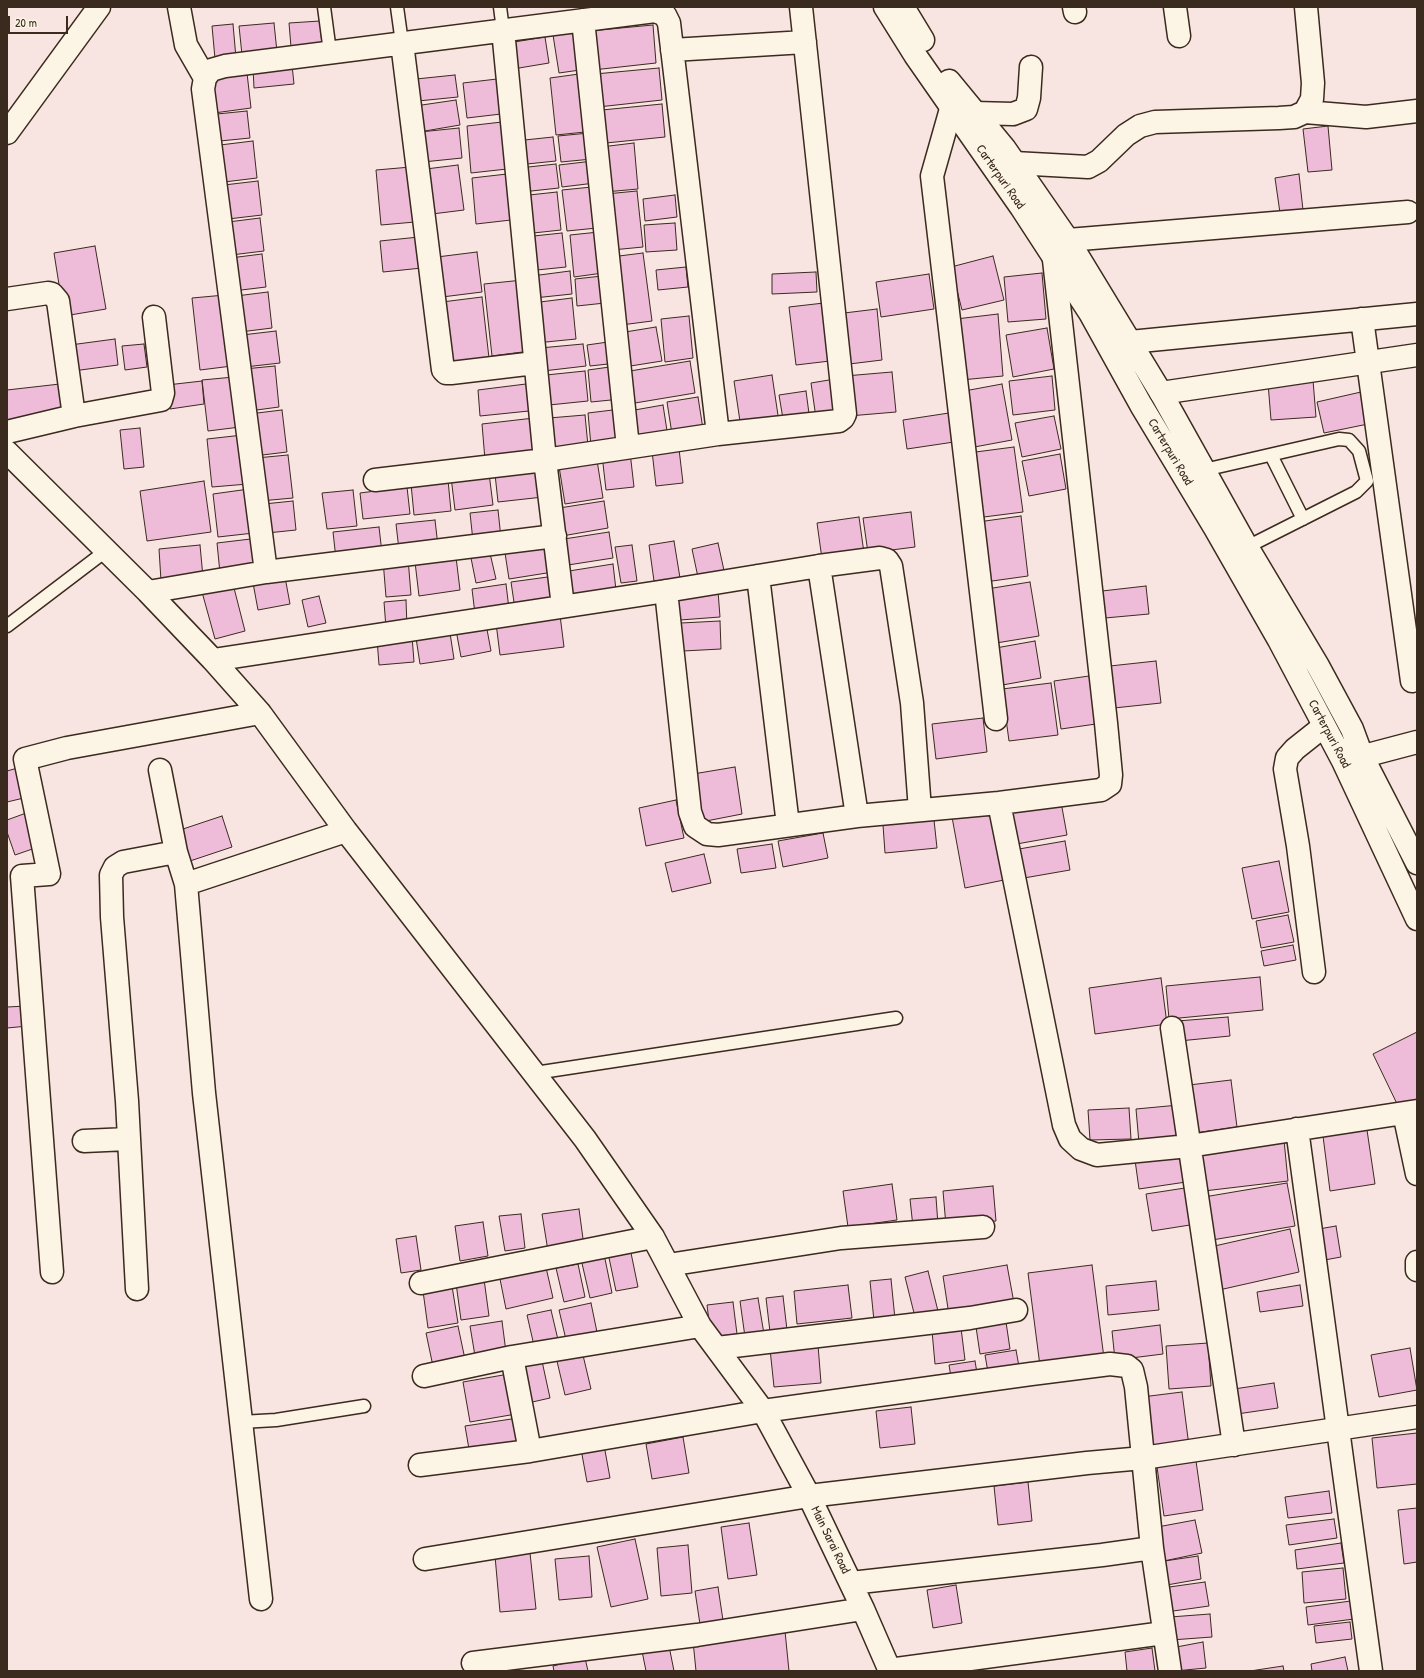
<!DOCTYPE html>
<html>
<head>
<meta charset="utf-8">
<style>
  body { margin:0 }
  #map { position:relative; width:1424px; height:1678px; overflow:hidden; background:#f8e4e1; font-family:"Patrick Hand",sans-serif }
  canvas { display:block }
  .frame { position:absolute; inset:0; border:8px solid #3b2a1e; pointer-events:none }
  .scale { position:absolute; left:8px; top:16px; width:60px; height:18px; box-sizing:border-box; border:2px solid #3b2a1e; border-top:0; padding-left:5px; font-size:12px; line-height:14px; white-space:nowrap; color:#3b2a1e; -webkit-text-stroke:3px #fcf5e5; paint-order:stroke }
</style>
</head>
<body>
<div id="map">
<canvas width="1424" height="1678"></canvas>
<div class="frame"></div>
<div class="scale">20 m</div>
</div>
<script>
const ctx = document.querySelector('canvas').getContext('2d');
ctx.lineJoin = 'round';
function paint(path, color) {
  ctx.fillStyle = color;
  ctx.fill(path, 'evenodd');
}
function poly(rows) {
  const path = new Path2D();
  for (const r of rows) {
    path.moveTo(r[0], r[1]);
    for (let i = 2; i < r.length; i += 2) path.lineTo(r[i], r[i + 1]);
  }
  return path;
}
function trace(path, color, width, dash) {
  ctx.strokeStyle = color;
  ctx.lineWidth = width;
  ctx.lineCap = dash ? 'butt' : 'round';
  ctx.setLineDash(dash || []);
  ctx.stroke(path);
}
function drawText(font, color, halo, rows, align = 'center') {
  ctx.font = font + ' "Patrick Hand",sans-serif';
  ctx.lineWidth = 3;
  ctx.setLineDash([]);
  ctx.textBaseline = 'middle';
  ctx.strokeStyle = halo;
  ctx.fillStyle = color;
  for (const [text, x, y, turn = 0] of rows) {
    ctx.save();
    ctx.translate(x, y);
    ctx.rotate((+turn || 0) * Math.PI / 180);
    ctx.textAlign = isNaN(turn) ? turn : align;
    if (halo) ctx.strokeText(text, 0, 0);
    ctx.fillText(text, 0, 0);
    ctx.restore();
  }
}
const building = poly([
  [320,21,322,45,291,47,289,23,320,21],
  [274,23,277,52,242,55,239,26,274,23],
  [233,24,236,58,215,59,212,26,233,24],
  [653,25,656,63,593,70,589,31,653,25],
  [574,32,580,70,559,73,553,35,574,32],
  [545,37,549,63,513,69,508,43,545,37],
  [292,65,294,84,254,88,253,68,292,65],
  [659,68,662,100,598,107,595,74,659,68],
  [247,73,251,108,214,113,210,77,247,73],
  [579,74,585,132,556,135,550,78,579,74],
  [455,75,458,97,418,101,416,79,455,75],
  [497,79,501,114,467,118,463,83,497,79],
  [456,100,460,125,419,132,415,106,456,100],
  [662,104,665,137,606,143,602,110,662,104],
  [247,111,250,138,220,141,217,114,247,111],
  [502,122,507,169,471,173,467,126,502,122],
  [1328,126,1332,170,1308,172,1303,129,1328,126],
  [459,128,462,158,423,162,420,132,459,128],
  [589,133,592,159,561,162,558,136,589,133],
  [553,137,556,161,517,165,515,141,553,137],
  [253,141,257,178,224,182,220,145,253,141],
  [634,143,638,189,605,192,601,147,634,143],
  [593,161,595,183,562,187,559,165,593,161],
  [556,164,559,188,522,192,519,168,556,164],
  [458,165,464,210,424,215,418,170,458,165],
  [411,167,415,222,381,225,376,170,411,167],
  [507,174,511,220,476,224,472,178,507,174],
  [1299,174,1303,210,1280,213,1275,178,1299,174],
  [258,181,262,215,228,219,224,185,258,181],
  [592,187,597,228,567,231,562,190,592,187],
  [637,191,643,247,612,250,606,194,637,191],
  [557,192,561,230,524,234,520,196,557,192],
  [675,195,677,217,645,221,643,199,675,195],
  [260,218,264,251,231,255,228,222,260,218],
  [675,223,677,250,646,252,644,225,675,223],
  [599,232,603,273,574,277,570,235,599,232],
  [562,233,566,267,527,271,524,237,562,233],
  [419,237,422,268,383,272,380,241,419,237],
  [95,246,106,309,64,316,54,253,95,246],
  [477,252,482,292,442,297,437,257,477,252],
  [643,253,652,321,621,325,611,257,643,253],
  [262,254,266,287,233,291,230,258,262,254],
  [993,256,1004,300,962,310,951,267,993,256],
  [686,267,688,287,658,290,656,270,686,267],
  [570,271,572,294,534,298,532,276,570,271],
  [816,272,817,292,772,294,772,274,816,272],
  [1042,273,1046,319,1008,322,1004,277,1042,273],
  [929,274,934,309,881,317,876,282,929,274],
  [602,276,605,303,577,306,575,279,602,276],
  [523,280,530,351,492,356,484,284,523,280],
  [268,292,272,328,240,332,236,296,268,292],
  [225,295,232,366,200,370,192,298,225,295],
  [482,297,489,358,448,362,442,302,482,297],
  [572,298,576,339,536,343,532,303,572,298],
  [824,303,830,361,796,365,789,307,824,303],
  [877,309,882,360,841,365,836,314,877,309],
  [998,314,1003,376,961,380,956,319,998,314],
  [689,316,693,358,665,362,661,319,689,316],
  [656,327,662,361,624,367,619,333,656,327],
  [1047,328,1054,369,1013,377,1006,335,1047,328],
  [276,331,280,363,245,367,242,335,276,331],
  [115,339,118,365,73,371,70,345,115,339],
  [615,341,617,363,590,366,587,345,615,341],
  [144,344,147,367,125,370,122,346,144,344],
  [583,344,586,366,543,371,540,348,583,344],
  [690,361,695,393,635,403,630,371,690,361],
  [275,366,279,407,249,411,244,369,275,366],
  [617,366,621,399,591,402,588,370,617,366],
  [585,371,588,401,549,405,546,375,585,371],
  [892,372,896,412,849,416,845,376,892,372],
  [772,375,779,422,741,428,734,381,772,375],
  [1052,376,1055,410,1013,415,1009,381,1052,376],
  [234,377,240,427,208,431,202,380,234,377],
  [835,379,840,413,816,418,811,383,835,379],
  [1313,380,1316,417,1271,420,1268,383,1313,380],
  [202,381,204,404,170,409,167,385,202,381],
  [60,384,63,415,7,422,7,390,60,384],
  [526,384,529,411,480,416,478,390,526,384],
  [1002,384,1012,440,969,448,959,392,1002,384],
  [806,391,810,421,784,425,779,395,806,391],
  [1361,392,1368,424,1324,433,1317,402,1361,392],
  [698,397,703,429,672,434,667,402,698,397],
  [663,405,668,437,635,443,629,411,663,405],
  [621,409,624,443,591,446,588,413,621,409],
  [282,410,287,452,254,456,249,414,282,410],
  [949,413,954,442,907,449,903,420,949,413],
  [585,415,588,446,552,450,549,418,585,415],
  [1054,416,1061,449,1022,457,1015,423,1054,416],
  [534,418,538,454,485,460,482,424,534,418],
  [140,428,144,467,124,469,120,430,140,428],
  [243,435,248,484,212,487,207,439,243,435],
  [1014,447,1023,512,976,518,968,453,1014,447],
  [679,449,683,483,656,486,652,451,679,449],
  [630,452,634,487,606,490,602,455,630,452],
  [596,454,603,498,565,504,558,460,596,454],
  [1060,454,1066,489,1029,496,1022,461,1060,454],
  [288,455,293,498,260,501,256,458,288,455],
  [540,469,543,497,498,502,495,474,540,469],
  [489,473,493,505,455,510,451,477,489,473],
  [448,480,451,511,414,515,411,484,448,480],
  [204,481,211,532,147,541,140,491,204,481],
  [407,487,410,514,363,519,360,493,407,487],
  [249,489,254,533,218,537,213,494,249,489],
  [353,490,357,526,327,529,322,493,353,490],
  [293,501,296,530,267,533,264,504,293,501],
  [604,501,608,528,562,536,559,508,604,501],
  [498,510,501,538,473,541,470,513,498,510],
  [911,512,915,547,868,553,863,518,911,512],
  [1021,516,1028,576,985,582,978,522,1021,516],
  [859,517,864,553,822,559,817,523,859,517],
  [435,520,438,546,399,550,396,524,435,520],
  [379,527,382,553,336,559,333,532,379,527],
  [609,532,613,558,568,565,564,539,609,532],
  [259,538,262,568,220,573,217,543,259,538],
  [674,541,680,578,654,581,649,545,674,541],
  [718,543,725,575,699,582,692,549,718,543],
  [200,545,203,577,161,581,159,549,200,545],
  [632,545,637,581,621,583,615,547,632,545],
  [549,546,553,572,509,579,505,553,549,546],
  [489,549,496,579,476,583,470,553,489,549],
  [456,557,460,590,419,596,415,562,456,557],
  [408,558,411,595,386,597,383,560,408,558],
  [613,564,616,590,573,597,569,571,613,564],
  [555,576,558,603,515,609,511,582,555,576],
  [285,577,290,604,258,610,253,583,285,577],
  [1030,582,1039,636,996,643,987,589,1030,582],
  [233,584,245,631,215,639,202,592,233,584],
  [506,584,509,609,475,614,472,589,506,584],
  [1146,586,1149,614,1105,618,1102,591,1146,586],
  [718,591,720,617,680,620,678,594,718,591],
  [319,596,326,623,308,627,302,600,319,596],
  [406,600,407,627,386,628,384,602,406,600],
  [560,615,564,647,500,655,496,623,560,615],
  [720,621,721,649,683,651,681,623,720,621],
  [486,624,491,651,461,657,456,630,486,624],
  [450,633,454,659,420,664,416,638,450,633],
  [412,636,414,662,379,665,377,639,412,636],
  [1035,641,1041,678,997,686,990,649,1035,641],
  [1156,661,1161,703,1114,708,1110,666,1156,661],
  [1089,676,1096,724,1061,729,1054,681,1089,676],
  [1051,683,1058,735,1009,741,1002,689,1051,683],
  [983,718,987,752,936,759,932,724,983,718],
  [21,767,28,797,7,802,7,771,21,767],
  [735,767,742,814,701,822,693,774,735,767],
  [676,800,684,838,646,846,639,808,676,800],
  [1061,802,1067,835,1011,845,1005,812,1061,802],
  [991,809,1004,880,965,888,952,817,991,809],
  [29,812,41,846,15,855,7,832,7,820,29,812],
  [222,816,232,847,184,863,174,832,222,816],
  [934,820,937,848,885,853,883,825,934,820],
  [823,833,828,858,783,867,778,841,823,833],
  [1065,841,1070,870,1024,878,1019,849,1065,841],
  [772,844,776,868,741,873,737,849,772,844],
  [704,854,711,883,672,892,665,863,704,854],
  [1279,861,1289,912,1252,919,1242,868,1279,861],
  [1288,915,1294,942,1261,948,1256,921,1288,915],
  [1293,945,1296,960,1264,966,1261,951,1293,945],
  [1260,977,1263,1010,1169,1019,1166,986,1260,977],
  [1161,978,1167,1024,1095,1034,1089,988,1161,978],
  [27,1006,28,1026,7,1028,7,1007,27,1006],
  [1228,1017,1230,1036,1179,1041,1177,1021,1228,1017],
  [1417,1032,1417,1101,1400,1110,1373,1054,1417,1032],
  [1231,1080,1237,1127,1195,1133,1189,1085,1231,1080],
  [1179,1105,1182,1138,1139,1143,1136,1109,1179,1105],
  [1129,1108,1131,1139,1090,1140,1088,1110,1129,1108],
  [1367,1130,1375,1184,1330,1191,1323,1136,1367,1130],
  [1284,1140,1288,1181,1204,1191,1199,1150,1284,1140],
  [1182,1153,1186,1182,1139,1189,1135,1160,1182,1153],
  [1287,1183,1295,1226,1212,1240,1204,1197,1287,1183],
  [892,1184,897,1220,848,1227,843,1191,892,1184],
  [993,1186,996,1221,946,1226,943,1191,993,1186],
  [1185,1188,1190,1225,1152,1231,1146,1194,1185,1188],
  [936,1197,938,1225,913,1227,910,1199,936,1197],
  [579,1209,584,1246,548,1251,542,1214,579,1209],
  [521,1214,525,1248,505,1251,499,1216,521,1214],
  [483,1222,488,1256,460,1261,455,1226,483,1222],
  [1336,1226,1341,1257,1319,1261,1313,1230,1336,1226],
  [1290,1229,1299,1272,1219,1290,1210,1247,1290,1229],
  [416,1236,421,1270,401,1273,396,1239,416,1236],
  [630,1248,638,1287,616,1291,608,1253,630,1248],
  [604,1254,612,1293,590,1298,581,1259,604,1254],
  [545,1263,553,1298,506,1309,499,1274,545,1263],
  [578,1264,585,1297,564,1302,556,1268,578,1264],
  [1007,1265,1014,1303,949,1315,943,1276,1007,1265],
  [1092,1265,1104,1358,1040,1366,1028,1273,1092,1265],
  [928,1271,938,1311,915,1317,905,1277,928,1271],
  [484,1279,489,1316,461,1320,456,1283,484,1279],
  [891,1279,895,1319,874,1321,870,1281,891,1279],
  [1156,1281,1159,1310,1108,1315,1106,1286,1156,1281],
  [848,1285,852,1318,797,1324,794,1291,848,1285],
  [1300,1285,1303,1306,1260,1312,1257,1292,1300,1285],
  [452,1286,458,1323,428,1328,423,1291,452,1286],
  [783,1296,787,1330,770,1332,766,1298,783,1296],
  [758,1298,764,1334,745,1337,740,1301,758,1298],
  [733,1302,737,1334,711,1337,707,1305,733,1302],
  [591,1303,598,1337,567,1344,559,1310,591,1303],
  [551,1310,559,1344,535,1350,527,1315,551,1310],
  [502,1321,506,1352,475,1356,470,1326,502,1321],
  [1006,1322,1010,1349,980,1354,976,1327,1006,1322],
  [1160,1325,1163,1354,1115,1360,1112,1331,1160,1325],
  [458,1326,466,1364,434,1371,426,1333,458,1326],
  [961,1328,965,1360,935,1364,932,1331,961,1328],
  [1208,1343,1211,1386,1169,1389,1166,1346,1208,1343],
  [818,1345,821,1383,774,1387,770,1349,818,1345],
  [1410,1348,1417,1390,1379,1397,1371,1355,1410,1348],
  [1016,1350,1020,1372,989,1378,985,1355,1016,1350],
  [582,1351,591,1389,565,1395,556,1357,582,1351],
  [542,1361,550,1398,528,1403,520,1365,542,1361],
  [975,1361,978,1379,952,1383,949,1365,975,1361],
  [509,1374,516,1414,470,1422,463,1382,509,1374],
  [1274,1383,1278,1408,1237,1414,1234,1389,1274,1383],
  [1182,1392,1189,1446,1149,1451,1142,1397,1182,1392],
  [911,1407,915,1444,880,1448,876,1411,911,1407],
  [518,1418,523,1446,470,1455,465,1426,518,1418],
  [1417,1433,1417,1484,1377,1488,1372,1438,1417,1433],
  [683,1437,689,1473,652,1479,646,1444,683,1437],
  [604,1445,610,1478,587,1482,581,1449,604,1445],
  [1196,1461,1203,1510,1164,1516,1157,1467,1196,1461],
  [1028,1482,1032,1521,998,1525,994,1486,1028,1482],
  [1329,1491,1332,1513,1288,1518,1285,1497,1329,1491],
  [1417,1508,1417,1562,1404,1564,1398,1510,1417,1508],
  [1334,1519,1337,1538,1289,1545,1286,1525,1334,1519],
  [1195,1520,1202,1553,1159,1562,1152,1528,1195,1520],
  [749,1523,757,1575,728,1579,721,1527,749,1523],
  [635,1539,648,1599,611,1607,597,1547,635,1539],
  [1341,1543,1344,1563,1297,1569,1295,1550,1341,1543],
  [688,1545,692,1593,661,1596,657,1548,688,1545],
  [530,1553,536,1609,500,1612,495,1556,530,1553],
  [589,1556,592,1597,559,1600,555,1559,589,1556],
  [1198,1556,1201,1579,1161,1586,1158,1562,1198,1556],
  [1343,1568,1346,1599,1304,1603,1302,1572,1343,1568],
  [1205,1582,1209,1606,1166,1612,1162,1588,1205,1582],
  [956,1585,962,1623,933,1628,927,1590,956,1585],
  [718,1587,724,1627,701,1631,695,1591,718,1587],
  [1351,1601,1354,1619,1308,1625,1306,1607,1351,1601],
  [1210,1614,1212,1637,1171,1640,1170,1617,1210,1614],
  [1350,1622,1352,1639,1316,1643,1314,1626,1350,1622],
  [785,1631,789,1671,696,1671,693,1641,785,1631],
  [668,1641,674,1671,646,1671,641,1646,668,1641],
  [1203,1642,1206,1668,1175,1671,1171,1648,1203,1642],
  [1152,1648,1155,1671,1127,1671,1125,1652,1152,1648],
  [1345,1657,1348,1671,1312,1671,1311,1664,1345,1657],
  [585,1658,588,1671,554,1671,553,1666,585,1658],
  [1283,1666,1284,1671,1250,1671,1283,1666]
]);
paint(building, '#eebbd9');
trace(building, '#3b2a1e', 1);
const lane = poly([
  [324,7,330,52],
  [397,7,402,43],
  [500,7,503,30],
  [1271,455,1303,519],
  [1204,470,1339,439,1349,440,1359,451,1367,481,1356,492,1247,547],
  [7,626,107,550],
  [535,1073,896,1018],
  [241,1422,276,1420,364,1406]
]);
const street = poly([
  [179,7,186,45,205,78],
  [1074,7,1075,12],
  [1175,7,1179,36],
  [583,20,628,447],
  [503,30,545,460,563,606],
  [402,43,443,370,446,373,451,373,535,363],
  [672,50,805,42],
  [951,109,932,176,996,719],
  [1305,112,1366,117,1417,111],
  [974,113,1013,114,1026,109,1029,98,1031,67],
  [7,133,99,7],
  [1014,163,1088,167,1099,161,1126,135,1140,126,1155,122,1279,118,1294,117,1305,112,1312,99,1313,83,1306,7],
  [1068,240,1408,212],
  [7,299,48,293,52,294,58,301,74,416],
  [1362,319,1412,681],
  [1116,350,1130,342,1417,314],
  [1161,393,1417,355],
  [7,432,74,416,161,400,163,393,154,317],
  [7,452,148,592,213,660,260,713,346,831,585,1139,653,1237,700,1326,763,1411,809,1496,863,1609,890,1671],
  [375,480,545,460,718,434,839,421,843,418,845,414,801,7],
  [819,566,857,816],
  [266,572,203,89,205,78,211,70,225,66,655,11,665,15,669,23,718,434],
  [758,576,788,825],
  [666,591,690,812,695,826,707,834,718,835,857,816,999,803,1101,790,1110,784,1111,775,1106,723,1053,251],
  [148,592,266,572,555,536],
  [213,660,666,591,819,566,880,558,887,560,891,566,912,703,920,810],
  [1345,761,1417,742],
  [160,770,176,852,186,884,204,1093,261,1599],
  [999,803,1064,1125,1070,1139,1081,1149,1097,1155,1189,1146,1417,1111],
  [186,884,346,831],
  [1314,972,1298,846,1285,769,1287,758,1295,749,1324,726],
  [1172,1028,1234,1445],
  [1404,1113,1417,1174],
  [1297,1129,1371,1671],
  [84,1141,128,1139],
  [1417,1262,1417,1270],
  [668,1265,841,1238,983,1227],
  [52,1272,22,876,49,874,25,759,67,748,260,713],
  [421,1283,653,1237],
  [137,1289,127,1101,112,917,111,875,115,867,123,862,176,852],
  [717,1348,970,1318,1016,1310],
  [512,1357,530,1451],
  [424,1376,512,1357,700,1326],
  [420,1465,530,1451,763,1411,1031,1374,1110,1364,1127,1366,1132,1370,1136,1387,1152,1548,1170,1671],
  [425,1559,809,1496,1087,1463,1143,1458,1417,1417],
  [851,1583,1102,1555,1152,1548],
  [473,1663,697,1635,863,1609],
  [889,1670,1164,1633]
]);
const secondary = poly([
  [885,7,915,55,1021,207,1090,313,1141,405,1215,528,1279,640,1343,761,1417,919],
  [903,7,923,40],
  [949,81,1005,149,1068,240,1161,393,1247,547,1318,666,1352,729,1362,756,1417,863]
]);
trace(lane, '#3b2a1e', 15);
trace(street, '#3b2a1e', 25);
trace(secondary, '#3b2a1e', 25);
trace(lane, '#fcf5e5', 12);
trace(street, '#fcf5e5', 22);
trace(secondary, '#fcf5e5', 22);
drawText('13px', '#3b2a1e', '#fcf5e5', [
  ["Carterpuri Road",1000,177,55],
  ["Carterpuri Road",1170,452,59],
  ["Carterpuri Road",1329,734,62],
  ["Main Sarai Road",830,1540,64]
]);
</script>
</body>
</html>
